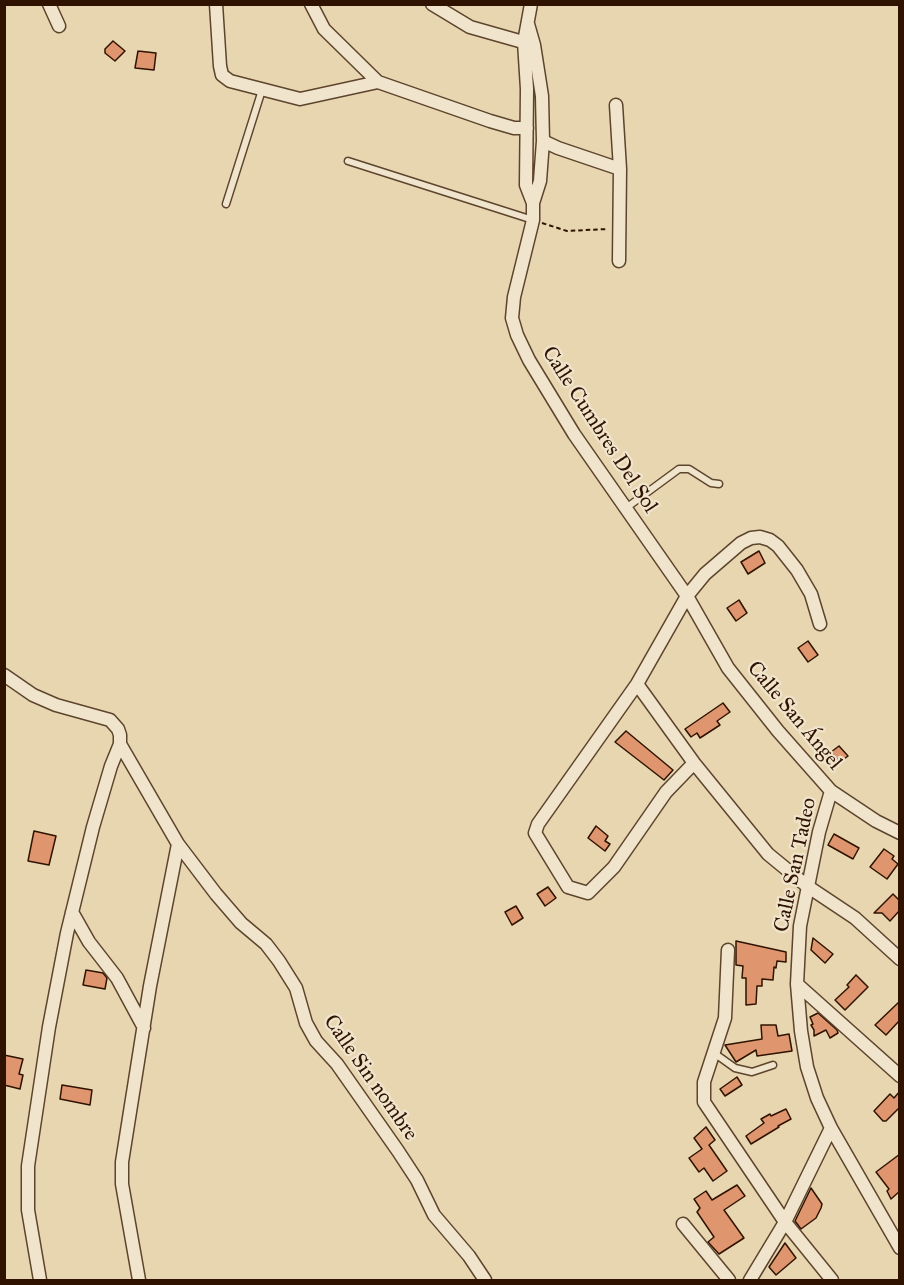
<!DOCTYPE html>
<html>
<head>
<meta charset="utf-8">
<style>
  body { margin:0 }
  #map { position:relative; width:904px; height:1285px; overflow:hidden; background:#e8d6b1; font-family:"IM FELL Great Primer",serif }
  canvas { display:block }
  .frame { position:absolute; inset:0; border:6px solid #2f1300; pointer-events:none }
</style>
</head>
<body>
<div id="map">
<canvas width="904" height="1285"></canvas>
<div class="frame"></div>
</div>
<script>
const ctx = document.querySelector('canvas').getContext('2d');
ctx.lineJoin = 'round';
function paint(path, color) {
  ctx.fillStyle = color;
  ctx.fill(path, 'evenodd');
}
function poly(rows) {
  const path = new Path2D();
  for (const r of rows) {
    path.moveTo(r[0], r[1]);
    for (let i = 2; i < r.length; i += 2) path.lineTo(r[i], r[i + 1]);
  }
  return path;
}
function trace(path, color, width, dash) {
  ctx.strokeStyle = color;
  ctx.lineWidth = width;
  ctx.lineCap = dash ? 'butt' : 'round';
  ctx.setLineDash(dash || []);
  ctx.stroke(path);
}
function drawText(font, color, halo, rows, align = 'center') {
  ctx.font = font + ' "IM FELL Great Primer",serif';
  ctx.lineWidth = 4.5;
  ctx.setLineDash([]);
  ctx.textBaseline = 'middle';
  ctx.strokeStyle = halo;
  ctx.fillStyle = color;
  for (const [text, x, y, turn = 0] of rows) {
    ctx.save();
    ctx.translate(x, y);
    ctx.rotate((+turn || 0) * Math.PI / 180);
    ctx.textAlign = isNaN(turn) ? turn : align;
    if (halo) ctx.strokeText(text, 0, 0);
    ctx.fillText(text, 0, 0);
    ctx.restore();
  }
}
const building = poly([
  [113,41,125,51,115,61,105,53,105,49,113,41],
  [138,51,156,53,154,70,135,68,138,51],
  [759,551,765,563,748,574,741,562,759,551],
  [739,600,747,613,736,621,727,608,739,600],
  [808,641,818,655,808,662,798,648,808,641],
  [723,703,730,712,717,721,720,725,700,738,697,733,691,737,685,729,723,703],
  [626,731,673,770,664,780,615,742,626,731],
  [839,746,848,756,840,762,831,752,839,746],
  [596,826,608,836,605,841,610,844,605,851,588,838,596,826],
  [34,831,56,836,49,865,28,861,34,831],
  [834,834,859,848,853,859,828,845,834,834],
  [884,849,894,856,892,859,898,864,887,879,870,867,884,849],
  [548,887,556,898,545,906,537,894,548,887],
  [893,894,900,901,900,910,890,921,882,913,874,913,893,894],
  [516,906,523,918,512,925,505,912,516,906],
  [813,938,833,954,825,963,811,950,813,938],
  [736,941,786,952,786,962,777,961,776,968,774,967,773,980,762,979,762,986,757,986,756,1004,746,1005,746,978,742,978,743,966,736,965,736,941],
  [86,970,103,973,107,978,105,989,83,985,86,970],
  [856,975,868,987,845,1010,835,1000,849,987,847,985,856,975],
  [900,1001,900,1020,886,1035,875,1025,900,1001],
  [818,1013,837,1030,838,1033,830,1038,826,1030,814,1036,814,1030,811,1025,813,1024,810,1017,818,1013],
  [761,1025,776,1025,778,1036,789,1034,792,1051,757,1056,756,1050,736,1062,725,1045,762,1039,761,1025],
  [4,1055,23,1059,19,1074,23,1075,20,1089,4,1085,4,1055],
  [737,1077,742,1085,725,1096,720,1089,737,1077],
  [62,1085,92,1090,90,1105,60,1099,62,1085],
  [900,1091,900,1107,886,1121,883,1121,874,1111,890,1094,894,1098,900,1091],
  [786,1109,791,1119,778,1126,779,1127,751,1144,746,1136,764,1123,761,1119,770,1114,771,1116,786,1109],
  [706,1127,715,1140,709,1145,727,1171,713,1181,704,1168,699,1172,689,1158,702,1149,694,1138,706,1127],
  [900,1154,900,1191,891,1199,887,1191,889,1189,876,1172,900,1154],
  [737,1185,745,1196,724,1210,744,1238,719,1254,708,1242,714,1237,697,1212,700,1208,694,1199,706,1191,712,1200,737,1185],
  [811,1188,822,1204,821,1208,816,1218,801,1229,795,1221,811,1188],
  [785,1243,796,1258,776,1275,769,1267,785,1243]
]);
paint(building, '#df966f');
trace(building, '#2f1300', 1.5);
const lane = poly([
  [348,161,533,220],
  [226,204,262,90],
  [626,508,679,469,689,469,711,483,719,484],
  [714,1053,735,1068,752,1072,773,1065]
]);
const street = poly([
  [49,4,59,26],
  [216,4,220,66,222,75,230,81,300,99,378,82],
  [311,4,324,29,378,82,490,121,514,128,527,128],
  [432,4,470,27,530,44],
  [531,4,524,42,527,89,526,185,533,203],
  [528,24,534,45,542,96,543,141,540,181,533,203,533,220,514,297,512,318,517,335,529,360,574,434,687,596,728,668,778,731,831,791,876,821,900,833],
  [616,105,620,169,619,261],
  [543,141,558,148,620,169],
  [4,675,33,695,56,705,110,720,118,729,120,735,120,744,111,766,93,827,67,933,49,1027,28,1166,28,1210,40,1280],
  [637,684,694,763,768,854,807,886,855,918,900,959],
  [120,744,178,844,216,894,241,923,266,944,279,961,296,988,306,1023,316,1041,337,1064,398,1151,417,1180,434,1215,469,1256,485,1280],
  [694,763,666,792,614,867,588,893,568,887,535,833,538,824,637,684,687,596,705,574,741,543,751,538,760,537,770,540,778,546,797,570,811,594,820,624],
  [831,791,819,832,800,926,797,984,801,1031,807,1067,817,1098,831,1128,900,1248],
  [72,912,89,942,117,978,144,1028],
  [728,950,725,1018,704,1082,704,1102,785,1222,832,1280],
  [797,984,900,1076],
  [683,1224,729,1280],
  [139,1280,122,1184,122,1162,150,986,178,844],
  [750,1280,785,1222,831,1128]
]);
trace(lane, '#5d442c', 9);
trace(street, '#5d442c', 15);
trace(poly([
  [542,223,567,231,608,229]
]), '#2f1300', 2, [4.5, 3]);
trace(lane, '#f0e4cc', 6);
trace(street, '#f0e4cc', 12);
drawText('21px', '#2f1300', '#f0e4cc', [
  ["Calle Cumbres Del Sol",599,430,57],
  ["Calle San Ángel",794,716,50],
  ["Calle San Tadeo",796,865,-78],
  ["Calle Sin nombre",370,1078,55]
]);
</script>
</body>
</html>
